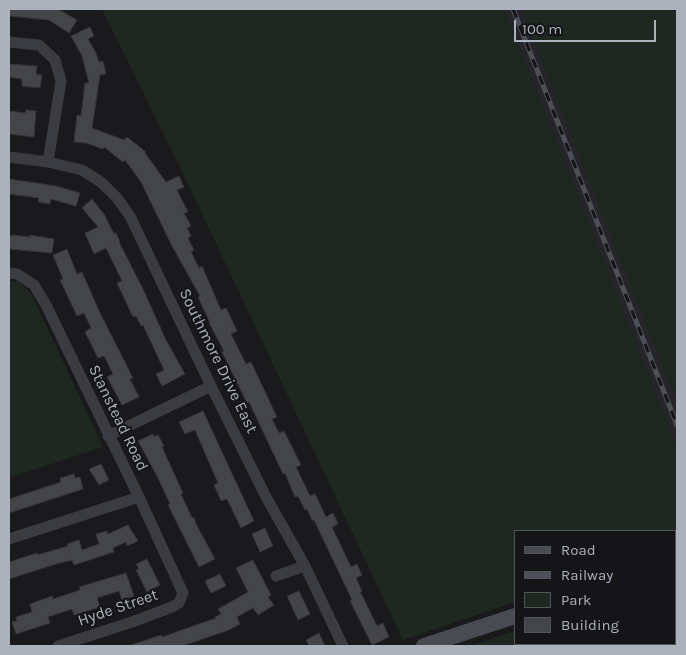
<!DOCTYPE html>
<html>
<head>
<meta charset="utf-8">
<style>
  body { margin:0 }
  #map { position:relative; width:686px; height:655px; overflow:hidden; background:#1a1a1c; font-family:Karla,sans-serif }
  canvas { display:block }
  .frame { position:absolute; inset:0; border:10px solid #acb2bc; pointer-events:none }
  .legend { position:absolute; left:514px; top:530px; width:162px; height:115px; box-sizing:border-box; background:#151518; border:1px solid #51545a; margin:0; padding:6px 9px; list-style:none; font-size:15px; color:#acb2bc }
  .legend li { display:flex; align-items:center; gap:10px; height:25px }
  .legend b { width:25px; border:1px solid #51545a }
  .scale { position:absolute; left:514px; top:20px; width:142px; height:22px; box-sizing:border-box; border:2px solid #acb2bc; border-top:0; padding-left:6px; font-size:15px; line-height:18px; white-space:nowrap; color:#acb2bc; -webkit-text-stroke:4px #151518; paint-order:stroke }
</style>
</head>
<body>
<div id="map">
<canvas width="686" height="655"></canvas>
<div class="frame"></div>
<ul class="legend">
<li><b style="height:6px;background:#494b52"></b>Road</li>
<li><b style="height:6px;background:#4e5057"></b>Railway</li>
<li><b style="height:14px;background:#1f2820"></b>Park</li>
<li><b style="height:14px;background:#444549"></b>Building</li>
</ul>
<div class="scale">100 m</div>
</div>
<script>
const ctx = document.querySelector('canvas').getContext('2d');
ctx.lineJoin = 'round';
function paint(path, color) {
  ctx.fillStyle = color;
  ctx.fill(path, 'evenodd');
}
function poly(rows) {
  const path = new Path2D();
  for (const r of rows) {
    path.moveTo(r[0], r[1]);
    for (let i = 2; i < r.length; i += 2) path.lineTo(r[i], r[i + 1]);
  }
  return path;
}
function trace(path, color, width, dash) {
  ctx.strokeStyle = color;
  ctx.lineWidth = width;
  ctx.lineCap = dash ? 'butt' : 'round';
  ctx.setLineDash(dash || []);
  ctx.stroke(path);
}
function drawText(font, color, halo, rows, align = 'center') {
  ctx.font = font + ' Karla,sans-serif';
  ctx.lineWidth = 4;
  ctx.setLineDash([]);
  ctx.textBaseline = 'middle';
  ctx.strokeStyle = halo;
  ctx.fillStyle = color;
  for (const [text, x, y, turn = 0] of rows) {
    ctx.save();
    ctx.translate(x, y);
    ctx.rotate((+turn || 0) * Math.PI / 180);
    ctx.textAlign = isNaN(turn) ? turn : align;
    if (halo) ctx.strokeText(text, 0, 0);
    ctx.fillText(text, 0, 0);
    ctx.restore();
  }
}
paint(poly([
  [504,9,522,9,677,402,677,447]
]), '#26262a');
paint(poly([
  [102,9,504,9,677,447,677,548,675,549,675,531,515,531,515,602,403,640,189,186],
  [522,9,677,9,677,402,641,313],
  [9,281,19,282,32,295,103,447,9,478],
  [677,579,677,646,471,646,515,631,515,644,675,644,675,580]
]), '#1f2820');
const building = poly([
  [9,9,58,9,77,20,69,33,49,20,9,16,9,9],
  [90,27,94,36,88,39,96,53,99,62,103,61,106,74,100,75,92,128,124,140,127,137,146,152,145,153,166,182,179,176,184,187,177,190,188,212,184,213,191,226,187,228,191,236,188,238,194,250,191,252,199,268,202,266,221,310,226,308,237,331,231,334,246,364,251,362,277,417,272,419,279,433,284,431,301,465,296,467,310,496,315,494,326,517,333,513,338,524,332,527,351,567,357,564,362,575,356,578,362,591,360,592,364,599,377,626,383,623,389,637,372,645,350,601,352,600,314,520,312,520,307,509,305,510,298,496,295,497,285,473,283,474,249,402,247,403,222,352,224,351,209,323,210,323,198,297,200,296,172,246,141,182,125,160,123,162,104,147,103,149,86,143,74,142,77,115,81,116,85,83,89,83,82,56,71,36,90,27],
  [9,64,37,66,36,74,42,75,40,88,22,86,22,79,9,77,9,64],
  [26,110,36,111,34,137,9,134,9,111,25,113,26,110],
  [9,179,56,186,80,193,76,206,51,199,50,204,38,202,39,198,9,194,9,179],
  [92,199,104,214,114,234,116,233,120,242,119,242,144,291,165,338,185,374,162,386,156,374,164,370,143,325,141,326,136,316,133,317,117,283,122,281,106,248,94,254,85,233,98,227,82,208,92,199],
  [14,235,30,237,30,235,54,239,52,253,9,249,9,236,14,235],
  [67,249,77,274,82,272,101,315,133,378,130,379,139,397,122,405,107,377,113,374,104,356,98,358,85,332,91,328,84,313,77,316,60,280,63,279,53,255,67,249],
  [203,411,254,521,241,528,227,499,221,501,214,485,218,483,195,430,185,434,179,422,203,411],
  [153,434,154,437,158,435,164,446,162,447,183,493,181,494,192,518,194,517,196,524,215,559,199,567,168,505,170,504,157,476,138,441,153,434],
  [101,464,109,480,99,485,89,469,101,464],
  [74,474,75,478,80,477,83,489,9,513,9,499,61,482,60,478,74,474],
  [128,525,138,541,127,546,126,542,113,548,114,552,74,565,72,560,56,564,9,579,9,562,37,553,37,555,68,546,67,544,79,540,82,550,99,544,96,534,107,531,108,534,128,525],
  [265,528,273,546,260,552,252,534,265,528],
  [147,559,160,585,147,592,136,570,139,569,136,564,147,559],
  [253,560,271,595,268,597,274,605,258,615,253,608,237,617,240,624,229,630,182,646,131,646,131,645,161,635,162,637,216,618,215,617,221,614,218,609,248,592,236,568,253,560],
  [126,573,134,596,122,600,119,591,97,598,100,607,74,615,72,609,48,617,50,623,16,634,12,622,17,621,16,617,32,612,30,604,52,596,53,599,80,590,79,587,126,573],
  [220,574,226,586,211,593,205,581,220,574],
  [299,591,310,614,298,620,287,596,299,591],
  [319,633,325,646,309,646,306,640,319,633]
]);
paint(building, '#444549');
trace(building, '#343439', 1);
trace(poly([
  [9,42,39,45,55,60,61,81,48,162],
  [9,157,48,162,82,170,101,182,117,198,130,216,211,386,266,497,305,566,343,646],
  [9,273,17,274,34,285,46,305,139,497,183,593,179,603,172,607,135,621,58,646],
  [108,436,211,386],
  [9,539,139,497],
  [276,576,305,566]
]), '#3b3c42', 11);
trace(poly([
  [675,563,677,563],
  [424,646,515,616]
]), '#494b52', 16);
const rail = poly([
  [513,9,677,425]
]);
trace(rail, '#4e5057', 5);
trace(rail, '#151518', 3, [9]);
drawText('16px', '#acb2bc', '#151518', [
  ["Southmore Drive East",218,361,64],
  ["Stanstead Road",118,418,64],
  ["Hyde Street",118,608,-19]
]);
</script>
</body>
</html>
